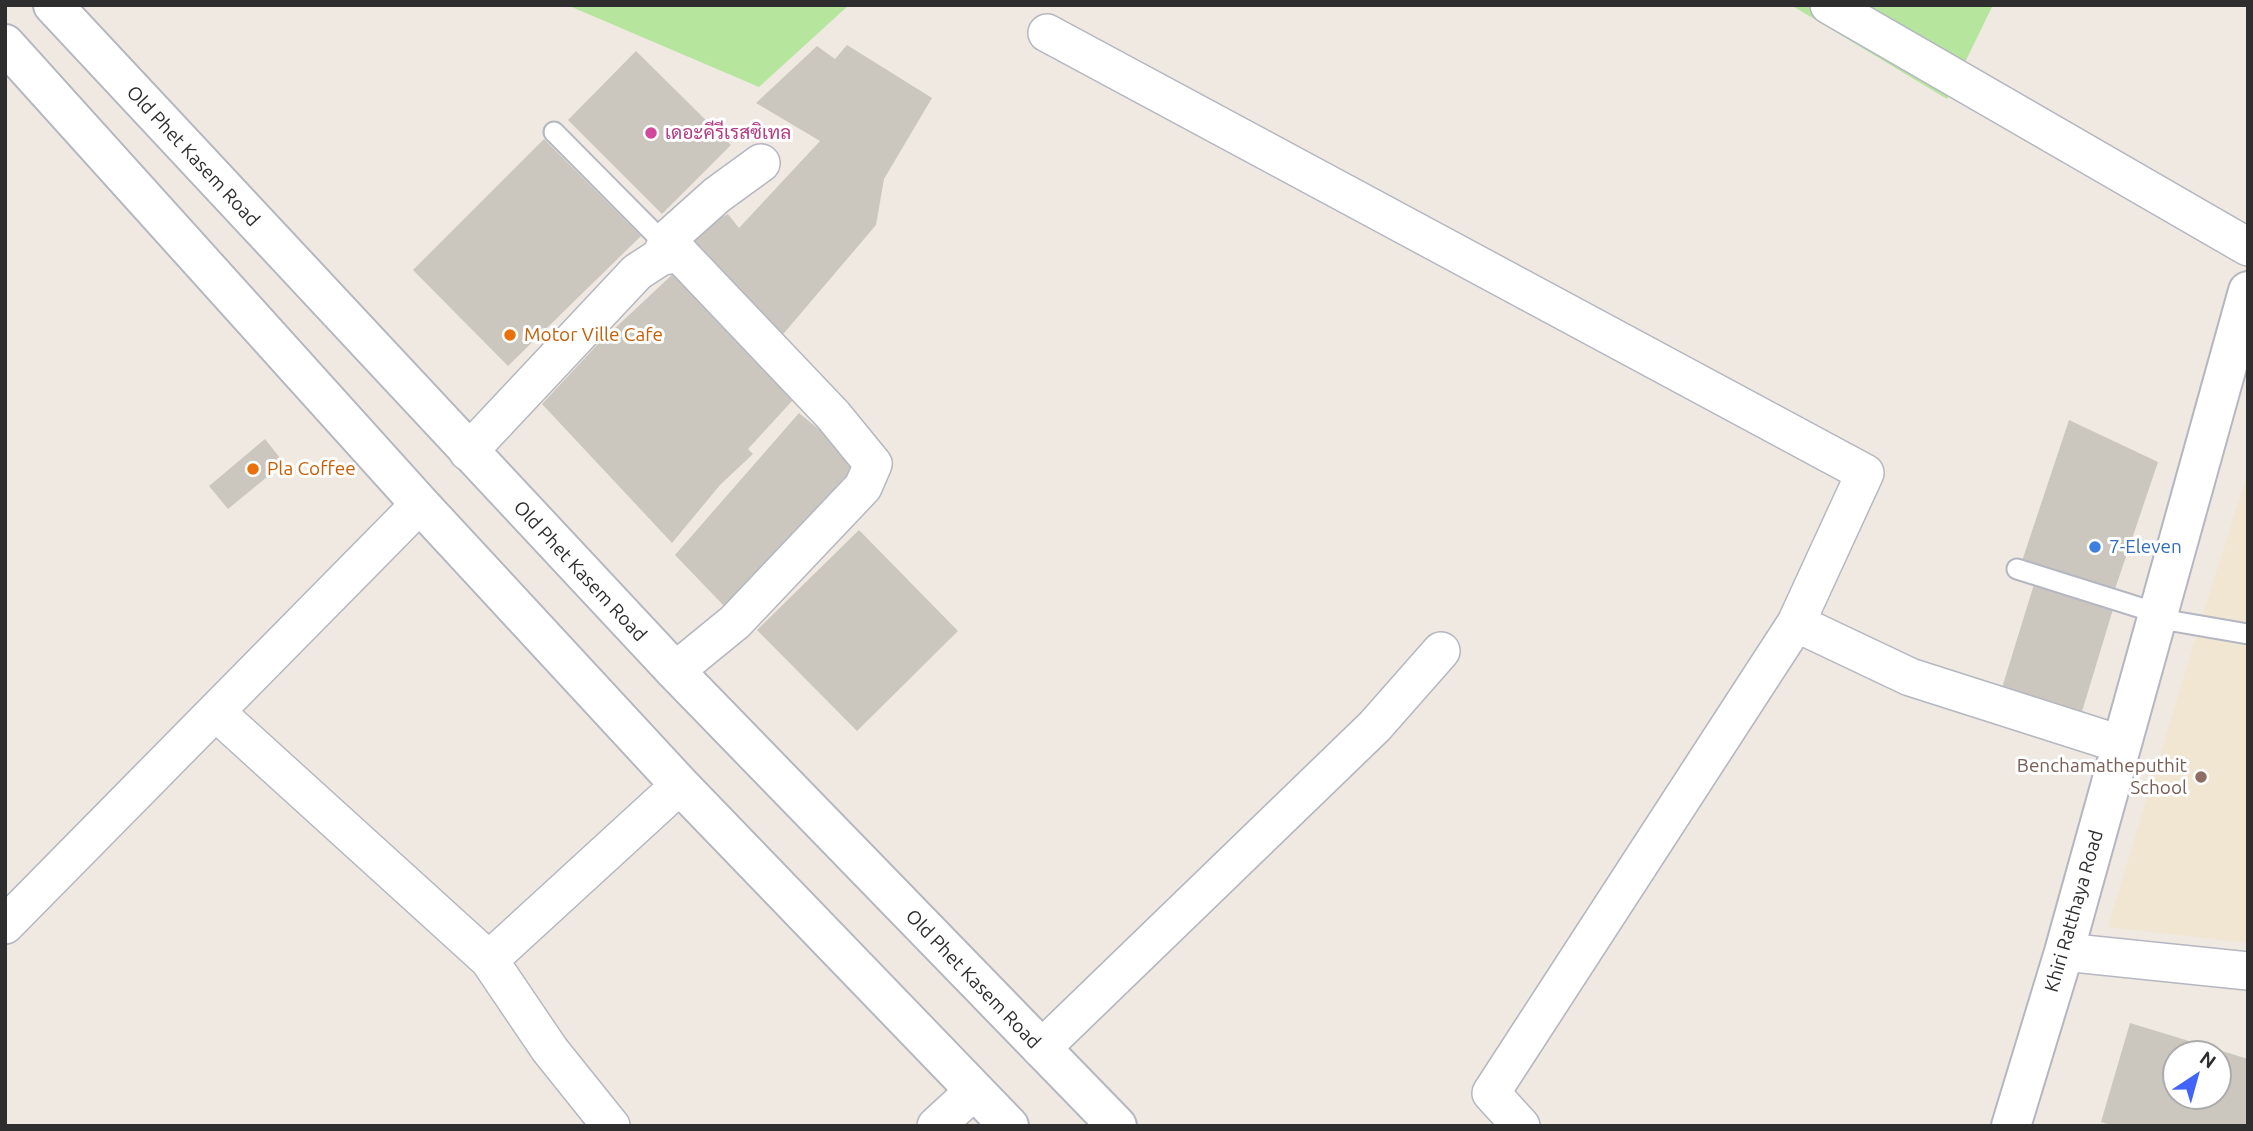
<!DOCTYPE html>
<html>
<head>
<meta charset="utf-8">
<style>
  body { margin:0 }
  #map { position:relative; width:2253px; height:1131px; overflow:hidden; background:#efe9e1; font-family:Ubuntu,sans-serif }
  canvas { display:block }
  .frame { position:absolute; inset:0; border:7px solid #2e2e2e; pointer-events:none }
  .north { position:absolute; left:2162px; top:1040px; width:70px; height:70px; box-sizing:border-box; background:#fff; border:2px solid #ababab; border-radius:50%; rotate:36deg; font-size:19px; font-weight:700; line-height:28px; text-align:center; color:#2e2e2e }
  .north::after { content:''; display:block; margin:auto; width:24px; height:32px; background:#4264fb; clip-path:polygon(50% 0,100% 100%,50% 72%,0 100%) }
</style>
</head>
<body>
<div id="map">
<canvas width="2253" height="1131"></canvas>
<div class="frame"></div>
<div class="north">N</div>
</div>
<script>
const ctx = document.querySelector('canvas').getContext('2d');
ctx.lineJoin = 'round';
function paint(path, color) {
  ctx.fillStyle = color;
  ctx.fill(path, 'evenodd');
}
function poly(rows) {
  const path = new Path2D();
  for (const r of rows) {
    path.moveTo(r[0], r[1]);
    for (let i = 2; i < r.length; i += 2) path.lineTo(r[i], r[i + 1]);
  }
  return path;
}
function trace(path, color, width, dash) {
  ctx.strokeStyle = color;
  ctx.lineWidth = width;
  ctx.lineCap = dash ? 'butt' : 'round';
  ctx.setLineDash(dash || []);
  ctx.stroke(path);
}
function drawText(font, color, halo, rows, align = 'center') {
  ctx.font = font + ' Ubuntu,Sarabun,sans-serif';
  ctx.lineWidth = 6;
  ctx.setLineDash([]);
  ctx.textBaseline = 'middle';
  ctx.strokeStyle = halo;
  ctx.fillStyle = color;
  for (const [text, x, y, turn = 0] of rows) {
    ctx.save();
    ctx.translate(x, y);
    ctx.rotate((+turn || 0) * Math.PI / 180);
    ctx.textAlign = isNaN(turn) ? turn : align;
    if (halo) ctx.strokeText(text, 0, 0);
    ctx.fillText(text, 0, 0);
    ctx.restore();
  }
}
paint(poly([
  [2248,472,2248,943,2108,927,2199,627]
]), '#f0e6d1');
paint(poly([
  [567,5,849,5,759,87],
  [1791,5,1993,5,1947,99]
]), '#b6e59e');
paint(poly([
  [847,45,932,98,884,179,876,225,779,339,683,238,728,214,739,228,820,141,756,103,817,46,835,59],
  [636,51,731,145,662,214,568,120],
  [544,139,641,236,508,366,413,270],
  [675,272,793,400,748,449,753,454,720,485,672,543,542,404,597,345],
  [799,413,859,462,727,609,675,555],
  [2069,420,2158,462,2113,595,2021,564],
  [265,439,284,463,228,509,209,486],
  [859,530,958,631,857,731,757,630],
  [2035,581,2114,606,2081,715,2001,691],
  [2130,1023,2248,1059,2248,1126,2114,1126,2101,1122],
  [2176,1054,2218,1054,2218,1096,2176,1096]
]), '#cbc7bf');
const lane = poly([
  [554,132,666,245],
  [2017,569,2157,613],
  [2155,618,2248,634]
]);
const street = poly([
  [1829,5,2248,247],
  [1047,33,1865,473,1796,623,1491,1093,1521,1126],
  [660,257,670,237,717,195,761,163],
  [468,452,637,272,660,257,679,253,833,415,873,464,863,487,735,622,675,671],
  [1796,623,1910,677,2120,744],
  [217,713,489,960,550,1050,611,1126],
  [5,925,420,504],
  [2064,952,2248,971],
  [489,960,680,785],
  [1041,1049,1375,726,1441,651],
  [936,1126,974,1091]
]);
const secondary = poly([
  [53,5,675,671,1117,1126],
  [5,44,420,504,680,785,1009,1126],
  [2011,1126,2064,952,2248,291]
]);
trace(lane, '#b4b7c1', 23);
trace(street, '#b4b7c1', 40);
trace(secondary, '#b4b7c1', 42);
trace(lane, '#fff', 19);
trace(street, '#fff', 37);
trace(secondary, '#fff', 38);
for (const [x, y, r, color] of [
  [651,133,7,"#d1479c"],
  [510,335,7,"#e8710a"],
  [253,469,7,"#e8710a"],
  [2095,547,7,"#3f7fe0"],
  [2201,777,7,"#8d6e63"]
]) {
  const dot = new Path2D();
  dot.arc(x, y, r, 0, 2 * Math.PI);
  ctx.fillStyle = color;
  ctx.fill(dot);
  trace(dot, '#fff', 2.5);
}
drawText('19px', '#b23c85', '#fff', [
  ["เดอะคีรีเรสซิเทล",665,133]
], 'left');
drawText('19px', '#2e2e2e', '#fff', [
  ["Old Phet Kasem Road",193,156,47],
  ["Old Phet Kasem Road",580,571,47],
  ["Khiri Ratthaya Road",2074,911,-74],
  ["Old Phet Kasem Road",973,979,46]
]);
drawText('19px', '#c56008', '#fff', [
  ["Motor Ville Cafe",524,335],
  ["Pla Coffee",267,469]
], 'left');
drawText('19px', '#366cbe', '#fff', [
  ["7-Eleven",2109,547]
], 'left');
drawText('19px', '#785e54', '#fff', [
  ["Benchamatheputhit",2187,766],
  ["School",2187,788]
], 'right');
</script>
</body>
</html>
